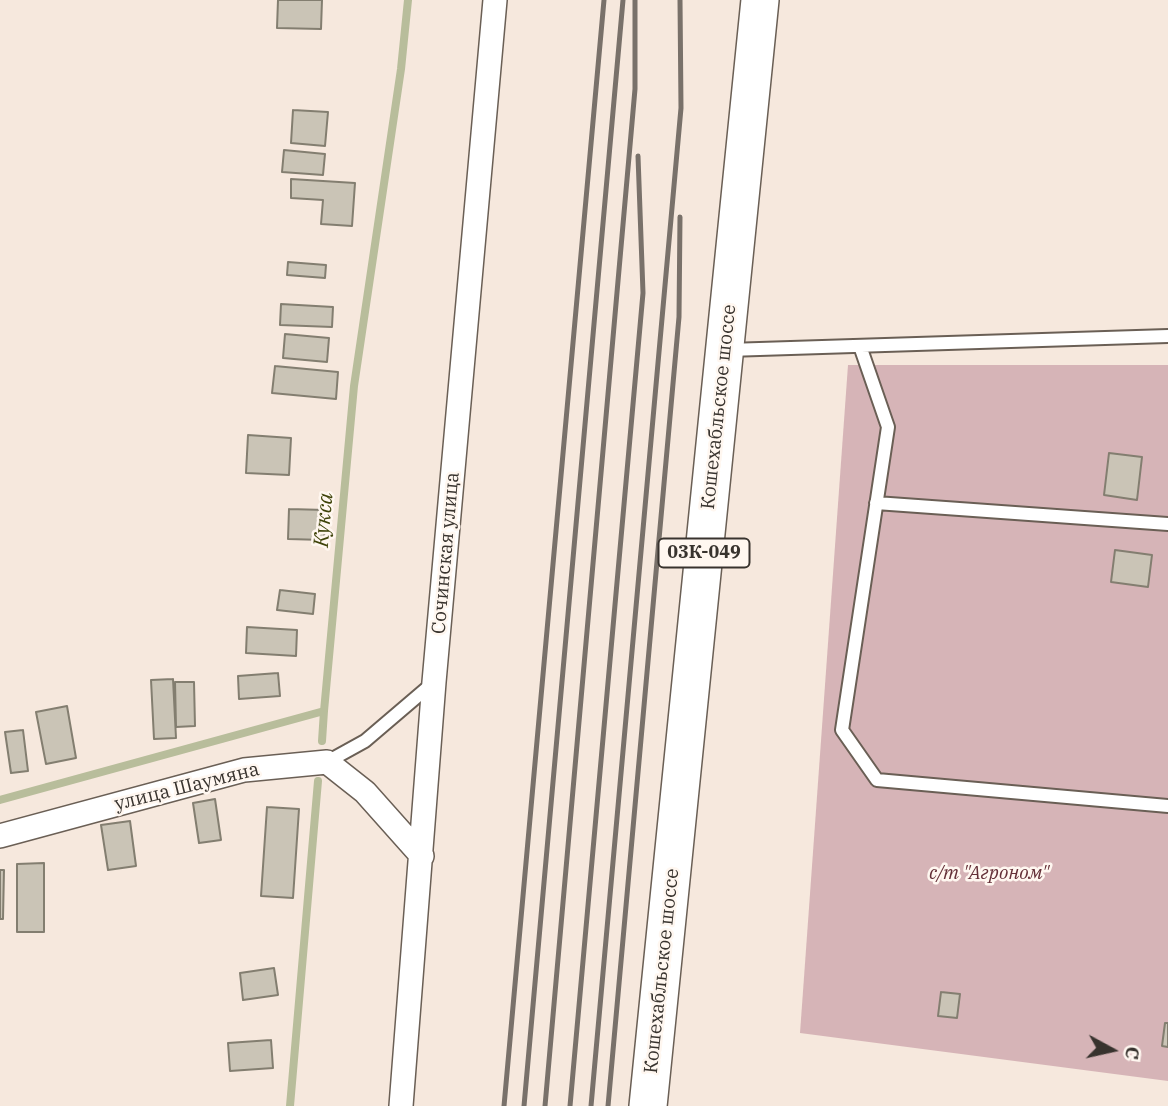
<!DOCTYPE html>
<html>
<head>
<meta charset="utf-8">
<style>
  body { margin:0 }
  #map { position:relative; width:1168px; height:1106px; overflow:hidden; background:#f6e8dd; font-family:"IBM Plex Serif",serif }
  canvas { display:block }
  .north { position:absolute; left:1077px; top:1015px; width:70px; height:70px; -webkit-text-stroke:5px #fff7f0; paint-order:stroke; rotate:98deg; font-size:19px; font-weight:700; line-height:28px; text-align:center; color:#38332e }
  .north::after { content:''; display:block; margin:auto; width:24px; height:32px; background:#38332e; clip-path:polygon(50% 0,100% 100%,50% 72%,0 100%) }
</style>
</head>
<body>
<div id="map">
<canvas width="1168" height="1106"></canvas>
<div class="north">С</div>
</div>
<script>
const ctx = document.querySelector('canvas').getContext('2d');
ctx.lineJoin = 'round';
function paint(path, color) {
  ctx.fillStyle = color;
  ctx.fill(path, 'evenodd');
}
function poly(rows) {
  const path = new Path2D();
  for (const r of rows) {
    path.moveTo(r[0], r[1]);
    for (let i = 2; i < r.length; i += 2) path.lineTo(r[i], r[i + 1]);
  }
  return path;
}
function trace(path, color, width, dash) {
  ctx.strokeStyle = color;
  ctx.lineWidth = width;
  ctx.lineCap = dash ? 'butt' : 'round';
  ctx.setLineDash(dash || []);
  ctx.stroke(path);
}
function drawText(font, color, halo, rows, align = 'center') {
  ctx.font = font + ' "IBM Plex Serif",serif';
  ctx.lineWidth = 5;
  ctx.setLineDash([]);
  ctx.textBaseline = 'middle';
  ctx.strokeStyle = halo;
  ctx.fillStyle = color;
  for (const [text, x, y, turn = 0] of rows) {
    ctx.save();
    ctx.translate(x, y);
    ctx.rotate((+turn || 0) * Math.PI / 180);
    ctx.textAlign = isNaN(turn) ? turn : align;
    if (halo) ctx.strokeText(text, 0, 0);
    ctx.fillText(text, 0, 0);
    ctx.restore();
  }
}
paint(poly([
  [848,365,1168,365,1168,1081,800,1033]
]), '#d6b4b7');
trace(poly([
  [322,741,324,711],
  [0,800,324,711,354,386,401,69,408,0],
  [290,1106,318,781]
]), '#b8bd9b', 8);
const building = poly([
  [278,0,322,0,321,29,277,28,278,0],
  [293,110,328,112,325,146,291,143,293,110],
  [284,150,325,154,323,175,282,172,284,150],
  [291,179,355,183,352,226,321,224,323,200,291,198,291,179],
  [288,262,326,265,325,278,287,275,288,262],
  [281,304,333,307,332,327,280,325,281,304],
  [285,334,329,338,327,362,283,358,285,334],
  [275,366,338,372,336,399,272,393,275,366],
  [248,435,291,438,289,475,246,473,248,435],
  [1109,453,1142,457,1137,500,1104,495,1109,453],
  [289,509,325,510,324,540,288,539,289,509],
  [1115,550,1152,555,1148,587,1111,582,1115,550],
  [280,590,315,594,313,614,277,610,280,590],
  [247,627,297,630,296,656,246,653,247,627],
  [278,673,280,696,239,699,238,676,278,673],
  [173,679,176,738,154,739,151,680,173,679],
  [175,682,194,682,195,726,176,727,175,682],
  [67,706,76,758,46,764,36,712,67,706],
  [23,730,28,771,11,773,5,732,23,730],
  [215,799,221,840,199,843,193,803,215,799],
  [267,807,299,809,293,898,261,896,267,807],
  [130,821,136,866,108,870,101,825,130,821],
  [44,863,44,932,17,932,17,864,44,863],
  [0,870,4,870,3,919,0,919,0,870],
  [274,968,278,995,243,1000,240,973,274,968],
  [941,992,960,994,957,1018,938,1016,941,992],
  [1165,1023,1168,1023,1168,1047,1162,1046,1165,1023],
  [271,1040,273,1068,230,1071,228,1043,271,1040]
]);
paint(building, '#cac4b6');
trace(building, '#837e70', 2);
const lane = poly([
  [860,346,888,427,842,730,877,780,1168,806],
  [728,350,1168,336],
  [876,503,1168,524],
  [327,762,365,741,433,683]
]);
const street = poly([
  [0,836,244,770,327,762,365,792,422,856],
  [401,1106,434,682,495,0]
]);
const primary = poly([
  [648,1106,760,0]
]);
trace(lane, '#6a5f55', 16);
trace(street, '#6a5f55', 26);
trace(primary, '#6a5f55', 40);
trace(lane, '#fff', 12);
trace(street, '#fff', 23);
trace(primary, '#fff', 37);
trace(poly([
  [504,1106,604,0],
  [524,1106,623,0],
  [545,1106,635,89,635,0],
  [570,1106,643,293,638,156],
  [591,1106,681,108,680,0],
  [608,1106,679,317,680,217]
]), '#79716a', 5);
for (const [x, y, w] of [
  [704,553,91]
]) {
  const box = new Path2D();
  box.roundRect(x - w / 2, y - 14.5, w, 29, 5);
  ctx.fillStyle = '#fff7f0';
  ctx.fill(box);
  trace(box, '#38332e', 2);
}
drawText('bold 18px', '#38332e', null, [
  ["03К-049",704,553]
]);
drawText('19px', '#38332e', '#fff7f0', [
  ["Кошехабльское шоссе",719,407,-84],
  ["Сочинская улица",446,553,-85],
  ["улица Шаумяна",187,787,-14],
  ["Кошехабльское шоссе",662,971,-84]
]);
drawText('italic 19px', '#642f37', '#fff7f0', [
  ["с/т \"Агроном\"",989,874]
]);
drawText('italic 21px', '#3e4309', '#fff7f0', [
  ["Кукса",324,520,-85]
]);
</script>
</body>
</html>
